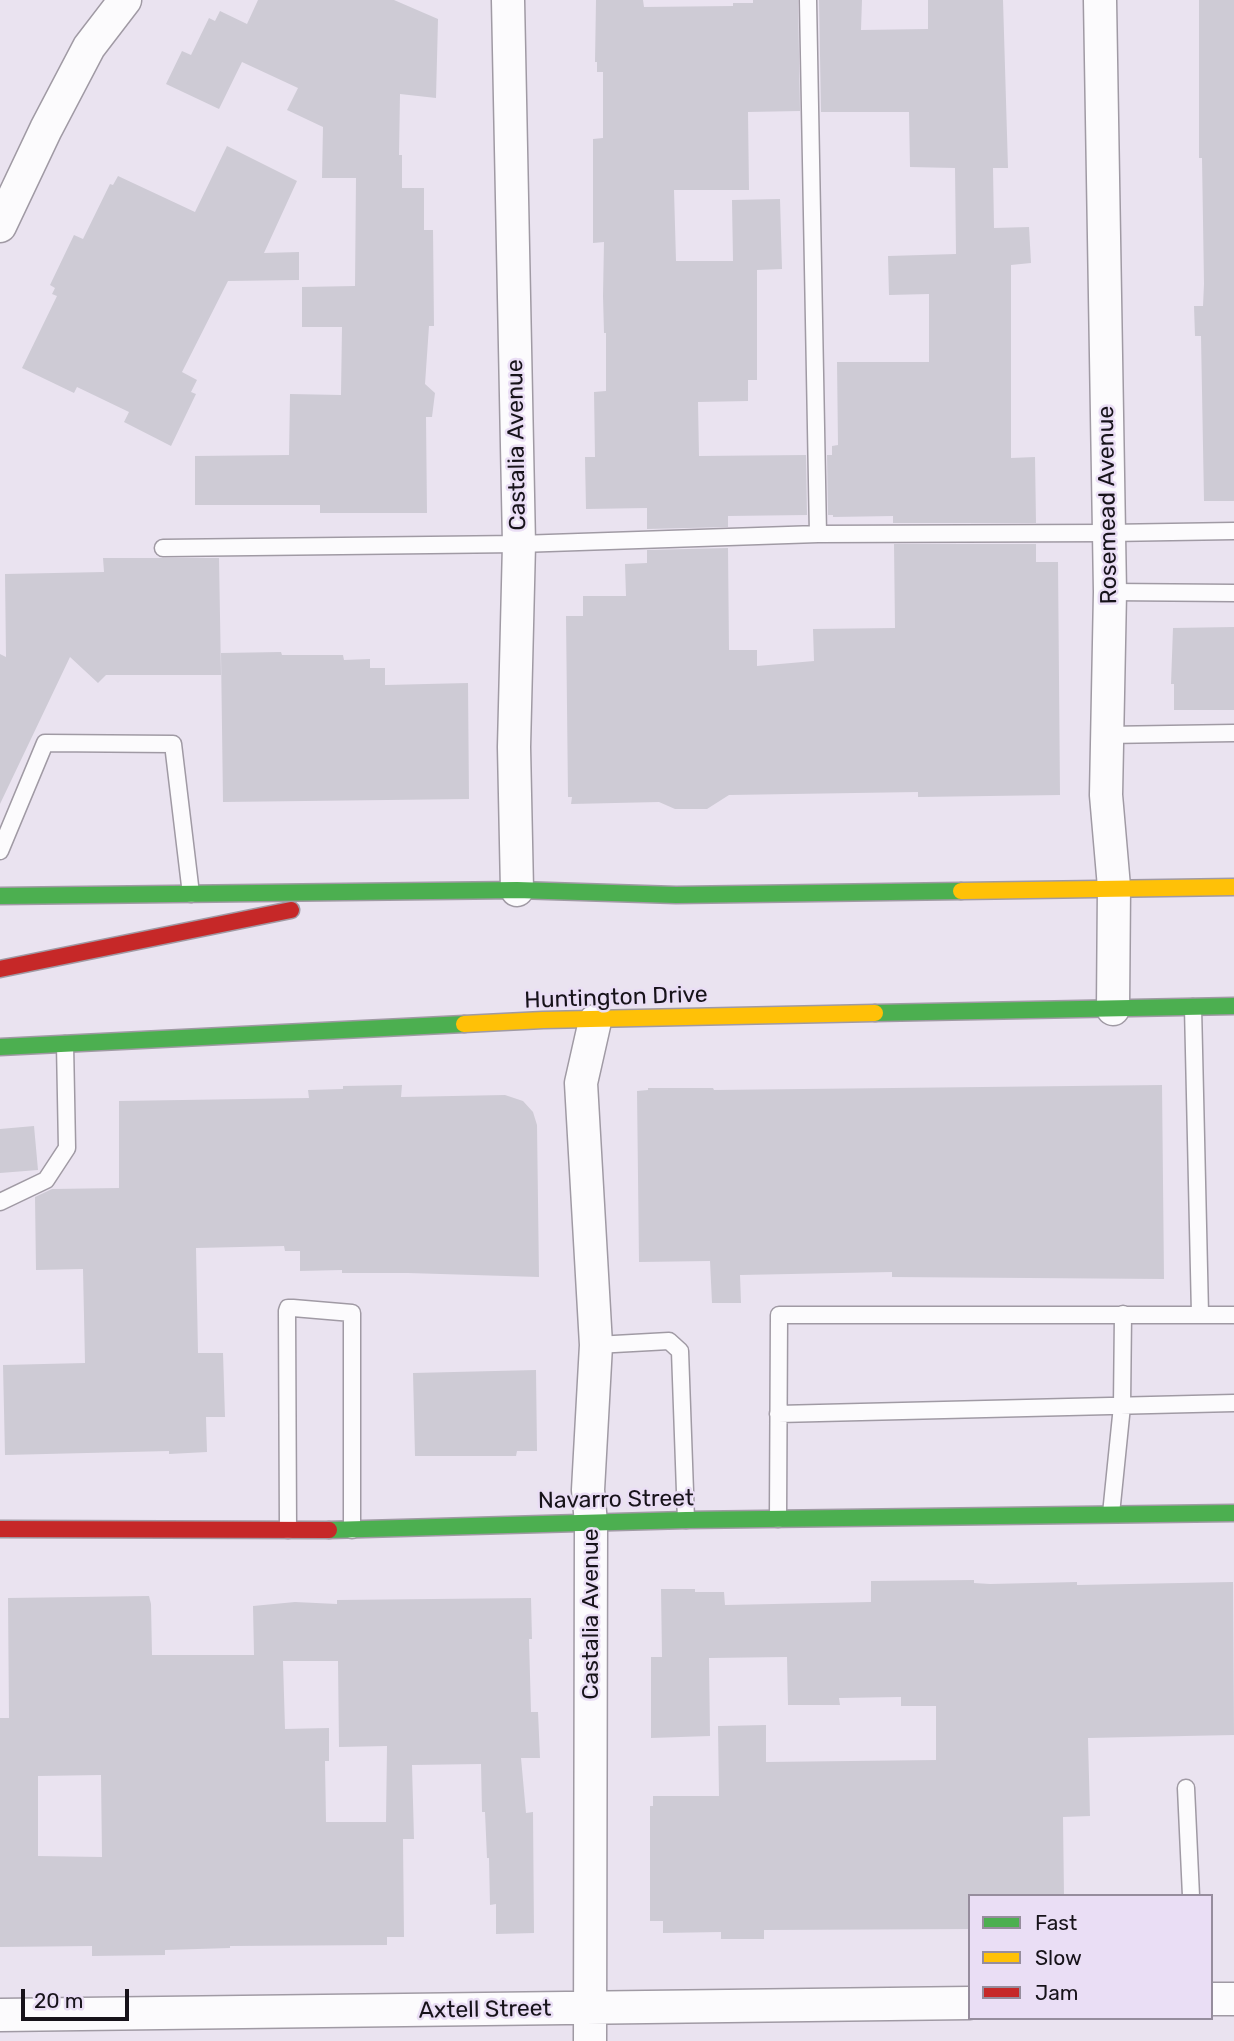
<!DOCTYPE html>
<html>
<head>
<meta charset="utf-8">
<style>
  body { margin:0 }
  #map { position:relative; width:1234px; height:2041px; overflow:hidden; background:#eae3f0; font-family:Rubik,sans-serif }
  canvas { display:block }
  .legend { position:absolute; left:968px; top:1894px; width:245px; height:126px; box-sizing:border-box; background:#eadef5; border:2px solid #968d9d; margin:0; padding:9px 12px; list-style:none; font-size:21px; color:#17131a }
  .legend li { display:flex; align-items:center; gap:14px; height:35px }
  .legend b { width:35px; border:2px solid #968d9d }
  .scale { position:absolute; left:21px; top:1989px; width:108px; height:32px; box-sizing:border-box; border:4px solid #17131a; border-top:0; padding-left:9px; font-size:21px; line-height:24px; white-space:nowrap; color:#17131a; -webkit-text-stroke:5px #eadef5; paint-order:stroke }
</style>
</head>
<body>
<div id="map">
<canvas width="1234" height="2041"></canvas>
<ul class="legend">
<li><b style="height:9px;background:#4caf50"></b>Fast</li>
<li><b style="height:9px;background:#ffc107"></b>Slow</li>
<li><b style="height:9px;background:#c62828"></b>Jam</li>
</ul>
<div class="scale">20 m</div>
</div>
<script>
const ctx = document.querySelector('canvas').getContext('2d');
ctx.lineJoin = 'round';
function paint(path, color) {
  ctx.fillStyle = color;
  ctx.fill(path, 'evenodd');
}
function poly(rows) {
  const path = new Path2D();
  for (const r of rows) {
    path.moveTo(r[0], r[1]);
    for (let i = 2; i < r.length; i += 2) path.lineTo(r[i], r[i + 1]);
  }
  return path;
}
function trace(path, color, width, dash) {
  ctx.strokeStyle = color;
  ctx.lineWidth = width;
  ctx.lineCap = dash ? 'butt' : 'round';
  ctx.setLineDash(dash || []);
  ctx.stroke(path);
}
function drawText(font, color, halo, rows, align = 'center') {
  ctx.font = font + ' Rubik,sans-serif';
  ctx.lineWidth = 5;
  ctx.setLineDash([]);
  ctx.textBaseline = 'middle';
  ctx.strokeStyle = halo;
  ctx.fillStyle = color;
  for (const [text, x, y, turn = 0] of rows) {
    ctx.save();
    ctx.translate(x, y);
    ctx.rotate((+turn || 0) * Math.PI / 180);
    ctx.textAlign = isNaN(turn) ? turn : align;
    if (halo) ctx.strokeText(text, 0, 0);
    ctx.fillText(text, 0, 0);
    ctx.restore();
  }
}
paint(poly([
  [258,0,394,0,438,19,436,98,400,94,399,155,402,155,402,188,424,188,424,230,433,230,434,326,429,326,425,384,435,393,432,417,426,417,427,513,320,513,320,505,195,505,195,456,289,455,290,394,341,395,342,327,302,327,302,287,355,286,356,178,322,178,323,127,287,110,298,88,242,62,219,109,166,84,182,51,191,55,209,18,215,21,220,11,247,24],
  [596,0,643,0,644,7,733,6,733,3,753,3,753,0,798,0,800,111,748,112,749,190,674,190,676,261,733,261,732,200,780,199,782,269,757,270,757,380,748,380,748,401,698,402,699,456,806,455,807,515,728,516,728,527,647,529,647,508,586,509,585,457,595,457,594,392,606,391,606,333,604,333,603,296,604,242,593,243,593,139,603,138,603,72,597,72,597,62,595,62],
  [819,0,862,0,861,30,928,29,928,0,1003,0,1008,168,993,168,994,228,1029,227,1031,263,1011,265,1011,458,1035,457,1036,523,893,523,893,516,833,517,833,515,828,515,827,455,832,455,832,446,838,445,837,362,929,362,929,294,889,295,888,256,956,254,955,168,910,167,909,112,821,112],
  [1199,0,1234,0,1234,501,1204,501,1201,336,1195,336,1194,306,1203,306,1204,284,1202,158,1199,158],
  [227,146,297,181,264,253,299,252,299,280,228,281,182,372,197,380,191,392,196,394,171,446,124,422,129,412,77,387,74,393,22,368,57,296,52,294,55,288,50,285,74,235,83,239,110,184,113,185,118,176,195,212],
  [894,544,1036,544,1036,562,1058,562,1060,795,918,797,918,792,729,795,707,809,675,809,659,802,571,804,572,797,568,797,566,616,583,616,583,596,626,596,625,564,647,563,647,550,728,548,729,650,757,650,757,666,814,661,813,629,895,628],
  [103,558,219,558,221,675,106,675,98,683,70,657,0,804,0,654,6,657,5,574,104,572],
  [1234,627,1234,710,1174,710,1174,684,1171,684,1173,628],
  [281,652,282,655,343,655,344,660,370,659,370,668,385,668,385,685,468,683,469,799,223,802,221,653],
  [402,1085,401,1097,505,1095,523,1101,533,1112,537,1125,539,1277,408,1273,342,1273,342,1270,300,1271,300,1251,285,1251,284,1246,196,1248,198,1353,223,1353,225,1417,206,1417,207,1452,169,1454,169,1451,5,1455,3,1365,85,1363,83,1269,36,1270,35,1197,52,1189,119,1188,119,1101,309,1098,308,1090,343,1089,343,1086],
  [1162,1085,1164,1279,892,1277,892,1272,740,1275,741,1303,712,1303,710,1261,639,1262,637,1091,648,1090,648,1088,713,1088,714,1090],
  [34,1126,38,1170,0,1173,0,1129],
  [536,1370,537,1451,517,1451,516,1456,415,1456,413,1373],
  [974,1580,974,1583,990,1584,1077,1582,1077,1585,1233,1582,1234,1735,1088,1738,1090,1816,1063,1817,1064,1896,970,1896,970,1929,764,1930,764,1939,721,1939,721,1932,663,1933,663,1921,650,1921,650,1806,653,1806,653,1796,719,1796,718,1726,766,1725,766,1762,936,1760,936,1706,901,1706,901,1697,839,1698,840,1705,788,1705,787,1657,709,1658,710,1736,651,1738,651,1657,662,1657,661,1589,695,1589,695,1592,724,1592,725,1605,871,1602,871,1581],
  [149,1596,151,1604,152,1655,254,1655,253,1606,295,1602,337,1604,337,1600,531,1598,532,1639,529,1639,531,1712,538,1712,540,1758,521,1758,526,1813,533,1812,534,1933,496,1934,496,1904,490,1905,489,1858,487,1858,485,1812,482,1812,481,1764,412,1765,414,1839,403,1839,404,1937,387,1937,387,1945,230,1946,230,1948,165,1950,165,1955,92,1956,92,1946,0,1947,0,1718,9,1718,8,1598],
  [283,1661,338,1661,339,1747,387,1746,386,1822,326,1822,325,1761,329,1761,329,1728,285,1729],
  [101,1775,102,1857,38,1856,38,1776]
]), '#cecbd5');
const lane = poly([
  [808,0,818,534],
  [163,548,519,544,818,534,1109,533,1234,531],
  [1110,592,1234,593],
  [1106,735,1234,733],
  [0,851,45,743,173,744,191,894],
  [1193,1007,1200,1314],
  [0,1202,46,1180,67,1148,65,1044],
  [596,1345,669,1341,680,1351,686,1520],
  [778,1414,1234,1403],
  [1111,1514,1122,1406,1123,1314],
  [778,1519,779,1315,1234,1315],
  [288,1530,287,1311,288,1308,293,1308,352,1313,352,1530],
  [1186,1788,1191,1896]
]);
const street = poly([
  [508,0,519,544,514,747,517,890],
  [1100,0,1110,592,1106,795,1114,887,1113,1009],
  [0,226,46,129,89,47,125,0],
  [1211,1999,1234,1999],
  [0,2015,970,2003],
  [590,2041,591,1523,588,1490,596,1345,581,1083,595,1021]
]);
const fast = poly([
  [0,896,517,890,676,895,961,891],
  [875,1013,1234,1006],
  [0,1047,464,1024],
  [329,1530,686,1520,1234,1513]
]);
const slow = poly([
  [961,891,1234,887],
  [464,1024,543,1020,875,1013]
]);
const jam = poly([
  [0,969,291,910],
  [0,1529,329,1530]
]);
trace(lane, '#a09aa4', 19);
trace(street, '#a09aa4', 35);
trace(fast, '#a09aa4', 19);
trace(slow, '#a09aa4', 19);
trace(jam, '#a09aa4', 19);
trace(lane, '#fcfbfd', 16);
trace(street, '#fcfbfd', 32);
trace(fast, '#4caf50', 16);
trace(slow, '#ffc107', 16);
trace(jam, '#c62828', 16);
drawText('23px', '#17131a', '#eadef5', [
  ["Castalia Avenue",517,445,-91],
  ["Rosemead Avenue",1108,505,-91],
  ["Huntington Drive",616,998,-2],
  ["Navarro Street",616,1500,-1],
  ["Castalia Avenue",591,1614,-90],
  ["Axtell Street",485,2010,-1]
]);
</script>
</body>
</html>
